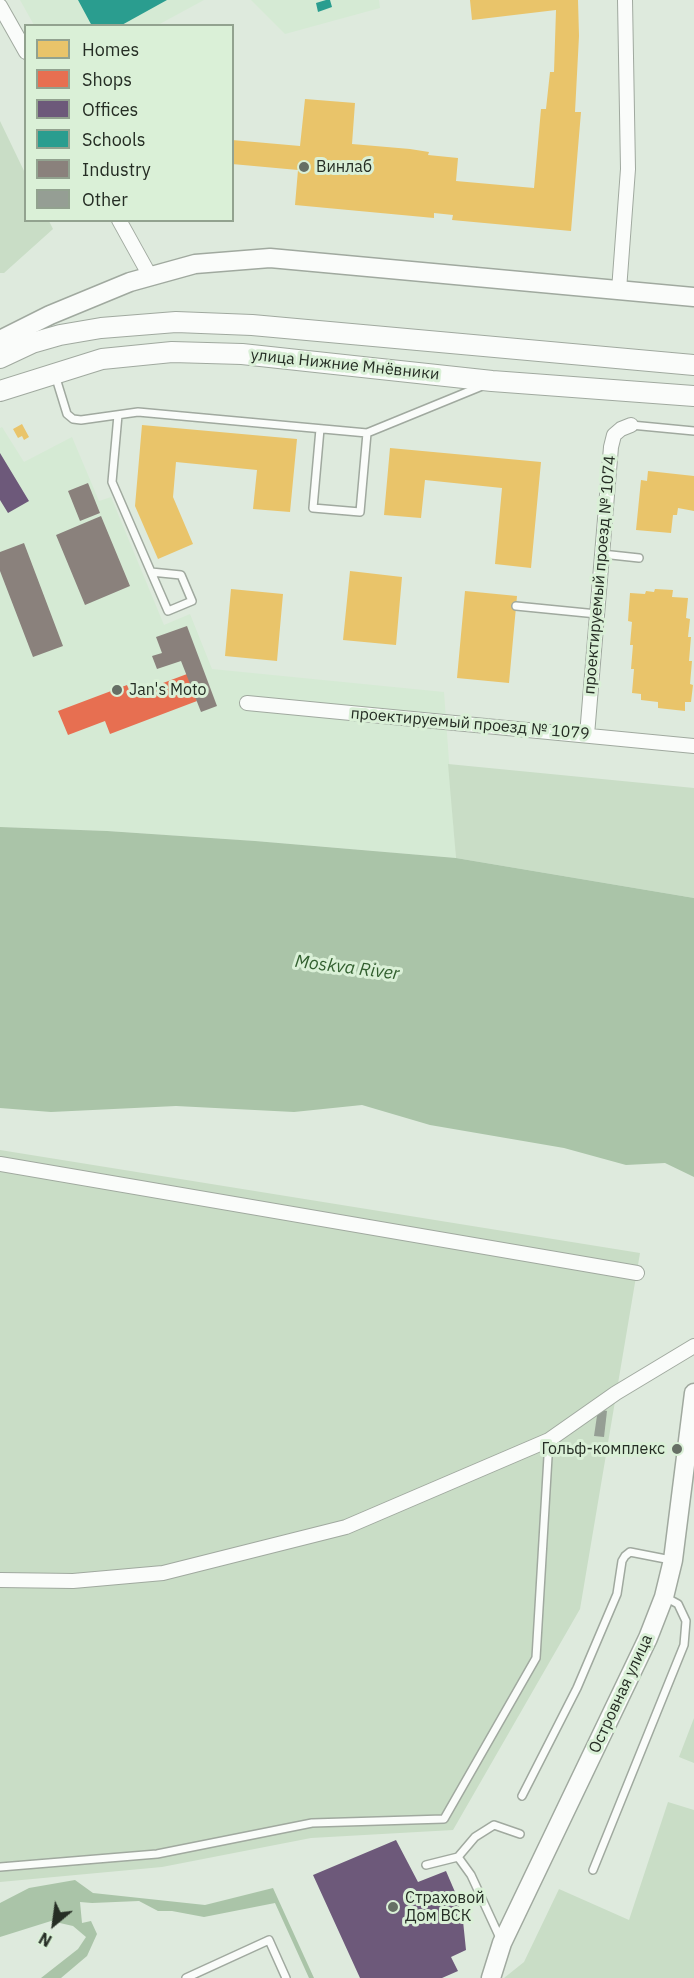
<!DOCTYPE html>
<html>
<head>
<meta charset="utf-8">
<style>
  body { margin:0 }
  #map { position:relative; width:694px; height:1978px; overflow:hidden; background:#deeadd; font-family:"IBM Plex Sans",sans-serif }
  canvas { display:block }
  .legend { position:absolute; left:24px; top:24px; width:210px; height:198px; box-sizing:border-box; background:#daf0d7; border:2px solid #92a28f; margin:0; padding:8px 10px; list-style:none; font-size:18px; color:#252d24 }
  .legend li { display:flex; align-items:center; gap:12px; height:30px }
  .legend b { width:30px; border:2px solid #92a28f }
  .north { position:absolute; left:24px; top:1894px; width:60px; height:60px; -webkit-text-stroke:4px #daf0d7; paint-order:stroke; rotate:209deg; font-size:16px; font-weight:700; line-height:24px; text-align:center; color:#252d24 }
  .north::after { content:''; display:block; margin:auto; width:21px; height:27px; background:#252d24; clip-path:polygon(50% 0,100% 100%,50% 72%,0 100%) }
</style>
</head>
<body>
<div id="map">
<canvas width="694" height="1978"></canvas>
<ul class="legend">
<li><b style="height:16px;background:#e9c46a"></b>Homes</li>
<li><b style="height:16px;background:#e76f51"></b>Shops</li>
<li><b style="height:16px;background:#6d597a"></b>Offices</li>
<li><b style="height:16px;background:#2a9d8f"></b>Schools</li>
<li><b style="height:16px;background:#8a817c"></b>Industry</li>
<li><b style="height:16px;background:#959e94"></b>Other</li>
</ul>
<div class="north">N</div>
</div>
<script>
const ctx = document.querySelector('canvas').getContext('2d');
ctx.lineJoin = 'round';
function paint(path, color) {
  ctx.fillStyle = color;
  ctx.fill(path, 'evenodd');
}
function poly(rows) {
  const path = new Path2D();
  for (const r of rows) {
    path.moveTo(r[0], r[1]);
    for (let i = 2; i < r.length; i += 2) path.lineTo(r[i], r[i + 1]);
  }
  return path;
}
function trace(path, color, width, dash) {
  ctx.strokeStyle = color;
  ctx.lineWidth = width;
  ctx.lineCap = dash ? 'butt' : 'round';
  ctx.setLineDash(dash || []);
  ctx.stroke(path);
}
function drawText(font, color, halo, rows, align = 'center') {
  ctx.font = font + ' "IBM Plex Sans",sans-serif';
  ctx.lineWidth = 6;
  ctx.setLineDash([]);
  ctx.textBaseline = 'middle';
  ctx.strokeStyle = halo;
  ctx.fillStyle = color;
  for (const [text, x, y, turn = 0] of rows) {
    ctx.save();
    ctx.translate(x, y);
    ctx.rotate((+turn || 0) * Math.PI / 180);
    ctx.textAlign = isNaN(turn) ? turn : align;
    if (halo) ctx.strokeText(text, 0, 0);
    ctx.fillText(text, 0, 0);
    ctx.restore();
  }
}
paint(poly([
  [20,0,204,0,156,26,34,25],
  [251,0,379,0,380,8,285,34],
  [2,427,24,462,72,437,99,501,111,497,164,625,190,614,212,669,444,692,456,858,255,841,107,831,0,827,0,428]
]), '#d5ead4');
paint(poly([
  [0,121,25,173,26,220,49,221,53,229,4,273,0,273],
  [448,764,694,788,694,898,456,858],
  [0,1150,640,1253,580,1609,453,1830,311,1838,162,1867,0,1882],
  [694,1718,694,1763,679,1757],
  [668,1802,694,1810,694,1978,504,1978,524,1962,559,1889,629,1920]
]), '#c9ddc6');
paint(poly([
  [0,827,107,831,255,841,456,858,694,898,694,1177,665,1163,626,1165,564,1148,430,1125,362,1105,294,1112,176,1106,51,1112,0,1108],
  [75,1880,93,1893,205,1905,273,1888,314,1978,309,1978,275,1903,204,1917,172,1911,158,1911,139,1901,92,1903,80,1902,82,1923,91,1921,97,1934,87,1956,61,1978,41,1978,78,1949,86,1937,73,1926,51,1921,0,1937,0,1903,29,1888]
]), '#aac4a8');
paint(poly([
  [470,0,578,0,579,36,575,112,581,112,571,231,452,220,453,215,434,213,434,218,295,205,298,170,232,164,232,140,300,146,305,99,355,103,352,144,410,149,429,152,428,155,458,158,456,181,534,188,541,109,546,109,550,72,554,72,556,10,472,20],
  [22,424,29,437,24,440,22,436,18,438,13,429],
  [142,425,297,439,290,512,253,509,257,470,176,462,173,497,193,544,158,559,135,506],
  [390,448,541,462,531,568,495,564,502,488,425,480,421,518,384,515],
  [648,471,694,476,694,511,678,508,677,515,673,515,671,533,636,530,641,480,647,481],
  [350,571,402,577,396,645,343,640],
  [231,589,283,594,277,661,225,656],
  [655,589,673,590,672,597,688,598,686,618,690,619,688,637,691,637,689,661,692,661,690,684,693,685,691,702,685,702,685,711,658,708,658,702,641,700,641,694,632,693,634,669,631,669,633,645,630,645,632,622,628,621,630,593,645,594,646,591,654,592],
  [465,591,517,596,509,683,457,678]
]), '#e9c46a');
paint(poly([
  [187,674,197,701,110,734,105,721,68,735,58,711,127,685,131,695]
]), '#e76f51');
paint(poly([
  [0,453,29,501,8,513,0,500],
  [396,1840,418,1882,446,1871,455,1892,463,1921,466,1950,451,1957,458,1971,442,1978,360,1978,313,1875]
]), '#6d597a');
paint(poly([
  [78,0,167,0,120,26,92,26],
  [326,0,330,0,332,7,318,12,316,3]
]), '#2a9d8f');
paint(poly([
  [88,483,100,513,80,521,68,491],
  [101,516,130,586,85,605,56,535],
  [24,543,63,646,33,657,0,571,0,552],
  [187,626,217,706,201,712,181,661,157,669,152,656,162,653,156,637]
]), '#8a817c');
paint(poly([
  [598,1409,607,1411,604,1437,594,1436]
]), '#959e94');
const service = poly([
  [55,375,67,414,73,419,81,420,138,412,367,433,482,386],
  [118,415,112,482,151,572,168,611,192,601,181,575,151,572],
  [631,425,694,431],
  [320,429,313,508,360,512,367,433],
  [602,554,639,558],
  [516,606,597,614],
  [522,1796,577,1688,617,1594,622,1561,625,1556,630,1552,671,1560],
  [458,1857,471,1875,500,1938],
  [426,1865,458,1857,475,1837,494,1825,520,1834],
  [0,1867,157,1854,312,1823,444,1819,536,1658,549,1440],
  [593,1870,684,1645,686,1621,678,1604,665,1597],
  [186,1978,269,1940,286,1978]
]);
const minor = poly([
  [0,6,26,52],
  [119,220,150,276],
  [619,290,628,169,625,0],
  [247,703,694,746],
  [587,735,611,447,614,435,621,429,631,425],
  [0,1164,637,1273],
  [0,1580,73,1581,163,1573,346,1527,549,1440,616,1393,694,1346]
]);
const tertiary = poly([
  [0,340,50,315,130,282,195,264,270,258,694,297],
  [491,1978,502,1943,648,1638,664,1597,673,1560,694,1393]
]);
const secondary = poly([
  [0,358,32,343,60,335,101,328,176,322,252,325,694,365],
  [0,391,102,359,172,352,242,354,492,381,694,396]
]);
trace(service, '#a0a99f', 10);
trace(minor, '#a0a99f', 16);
trace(tertiary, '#a0a99f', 21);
trace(secondary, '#a0a99f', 22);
trace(service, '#fafcfa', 7);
trace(minor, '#fafcfa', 14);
trace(tertiary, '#fafcfa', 18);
trace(secondary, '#fafcfa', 20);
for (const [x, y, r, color] of [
  [304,167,6,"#666f65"],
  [117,690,6,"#666f65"],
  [677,1449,6,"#666f65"],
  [393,1907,6,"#666f65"]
]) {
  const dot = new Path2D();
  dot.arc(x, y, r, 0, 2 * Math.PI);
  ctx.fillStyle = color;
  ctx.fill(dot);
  trace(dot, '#daf0d7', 2);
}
drawText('16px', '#252d24', '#daf0d7', [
  ["Винлаб",316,167],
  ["Jan's Moto",129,690],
  ["Гольф-комплекс",665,1449,"right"],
  ["Страховой",405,1898],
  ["Дом ВСК",405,1916]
], 'left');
drawText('16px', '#252d24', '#daf0d7', [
  ["улица Нижние Мнёвники",345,365,6],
  ["проектируемый проезд № 1074",600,575,-85],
  ["проектируемый проезд № 1079",470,724,5],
  ["Островная улица",621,1694,-65]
]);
drawText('italic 18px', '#336030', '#daf0d7', [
  ["Moskva River",347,968,7]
]);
</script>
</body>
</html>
